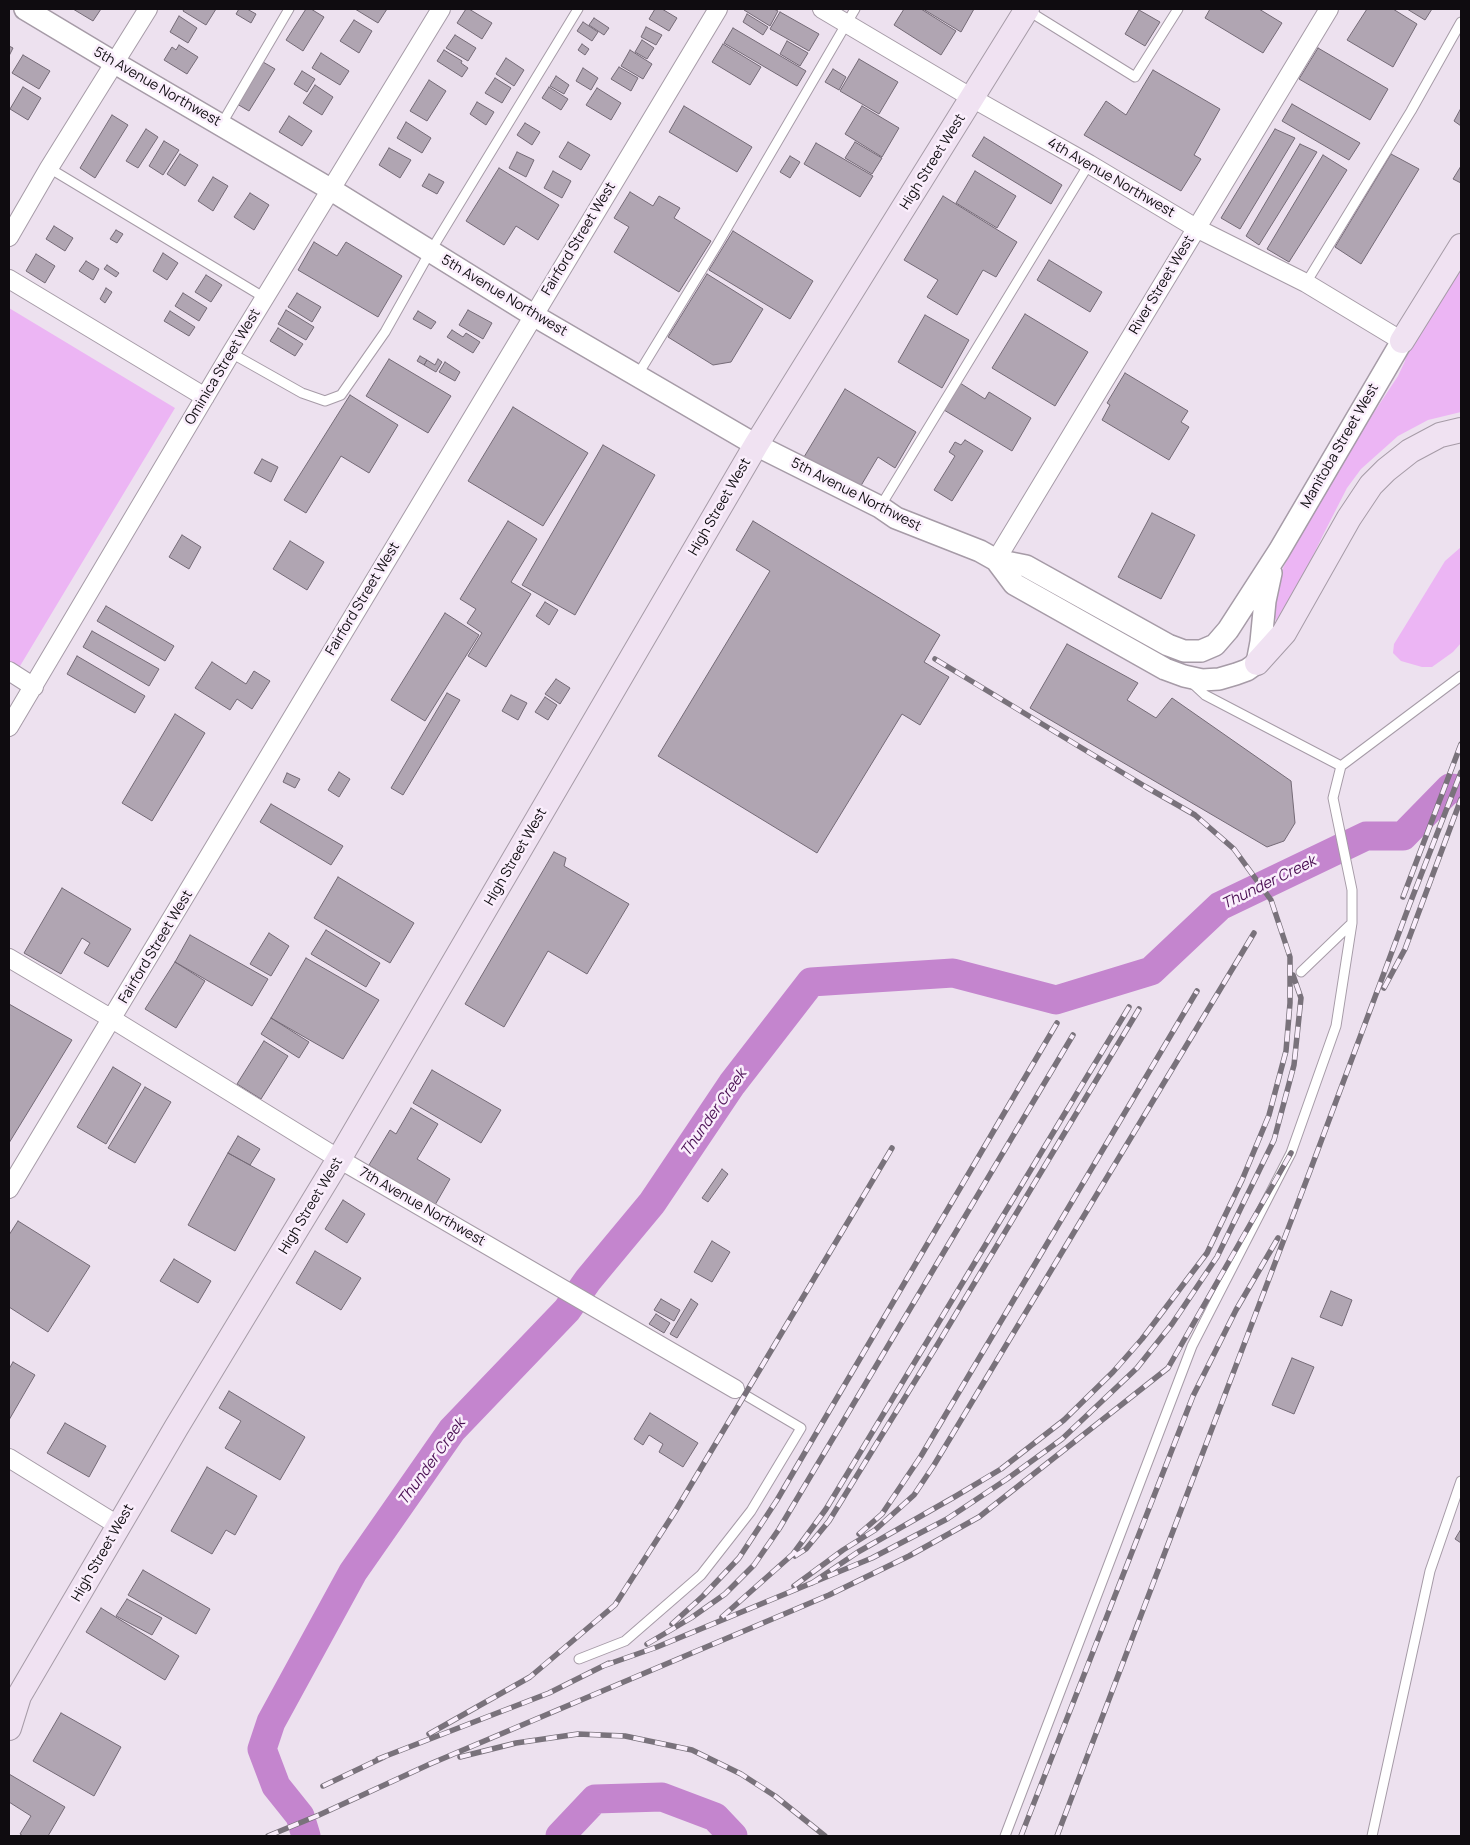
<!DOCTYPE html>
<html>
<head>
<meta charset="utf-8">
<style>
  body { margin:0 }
  #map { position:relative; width:1470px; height:1845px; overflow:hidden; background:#ede1ef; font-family:Manrope,sans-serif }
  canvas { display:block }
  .frame { position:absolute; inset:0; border:10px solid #0f0c10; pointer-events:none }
</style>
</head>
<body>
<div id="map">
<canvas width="1470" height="1845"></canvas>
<div class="frame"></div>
</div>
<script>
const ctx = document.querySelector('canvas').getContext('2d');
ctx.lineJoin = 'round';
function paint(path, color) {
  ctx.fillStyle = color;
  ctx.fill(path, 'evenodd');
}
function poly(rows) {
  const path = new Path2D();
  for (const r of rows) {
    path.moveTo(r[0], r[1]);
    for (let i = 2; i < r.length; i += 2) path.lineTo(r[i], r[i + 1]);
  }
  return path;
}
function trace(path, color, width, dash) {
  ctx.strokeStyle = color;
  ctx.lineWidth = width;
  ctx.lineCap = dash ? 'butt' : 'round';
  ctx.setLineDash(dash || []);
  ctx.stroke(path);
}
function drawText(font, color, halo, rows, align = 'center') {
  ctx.font = font + ' Manrope,sans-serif';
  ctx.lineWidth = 5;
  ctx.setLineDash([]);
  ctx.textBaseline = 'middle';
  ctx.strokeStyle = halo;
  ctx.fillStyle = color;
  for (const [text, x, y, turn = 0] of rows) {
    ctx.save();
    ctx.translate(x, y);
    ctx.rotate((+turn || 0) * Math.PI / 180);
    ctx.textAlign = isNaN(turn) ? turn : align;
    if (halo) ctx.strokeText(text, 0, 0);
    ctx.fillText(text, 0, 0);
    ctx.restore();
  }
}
paint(poly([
  [1461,252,1461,412,1428,420,1398,436,1361,469,1347,488,1323,535,1278,629,1274,614,1276,595,1283,568,1301,532,1347,453,1398,376,1405,361,1408,339],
  [9,308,175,408,14,676,9,673],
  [1461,547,1461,643,1453,652,1432,667,1422,667,1401,661,1393,653,1394,644,1445,561]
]), '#ecb5f4');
trace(poly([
  [306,1836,300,1816,276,1786,262,1749,271,1722,353,1572,452,1430,567,1310,588,1280,652,1203,732,1084,811,982,953,973,1056,1000,1151,971,1220,906,1366,836,1403,836,1450,788,1461,789],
  [560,1836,595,1799,662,1797,715,1817,733,1836]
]), '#c485ce', 29);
const building = poly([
  [73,9,101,9,93,21,73,9],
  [184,9,216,9,206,25,183,11,184,9],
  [239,9,247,9,256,14,251,23,236,14,239,9],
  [306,9,311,9,324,17,303,51,286,40,306,9],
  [355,9,387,9,378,23,355,9],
  [466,9,469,9,492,23,482,39,457,23,466,9],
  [655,9,662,9,677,18,669,31,649,19,655,9],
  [745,9,774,9,778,11,770,26,744,10,745,9],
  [904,9,921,9,956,31,941,55,894,25,904,9],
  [923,9,974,9,961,32,923,9],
  [1210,9,1259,9,1282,23,1263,53,1205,18,1210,9],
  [1367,9,1393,9,1417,24,1393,67,1347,40,1367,9],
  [1407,9,1432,9,1425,20,1407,9],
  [1139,10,1160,22,1145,46,1125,34,1139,10],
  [780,12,819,34,809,51,770,29,780,12],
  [747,14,768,27,763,35,743,22,747,14],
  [179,16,197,28,188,43,170,32,179,16],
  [594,18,609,28,604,35,589,25,594,18],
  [354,20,372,31,359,53,340,41,354,20],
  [583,22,598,32,592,41,577,31,583,22],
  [646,27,662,35,656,45,641,37,646,27],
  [733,28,806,71,797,86,724,43,733,28],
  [455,35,476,48,468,61,446,48,455,35],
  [642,40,654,48,647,59,635,52,642,40],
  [787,41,808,53,800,66,780,54,787,41],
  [582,44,589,49,585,55,578,50,582,44],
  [723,44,761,67,750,85,712,62,723,44],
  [179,45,198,57,187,74,164,60,172,47,176,50,179,45],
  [9,46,13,48,9,56,9,46],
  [1318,48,1388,89,1370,120,1299,79,1318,48],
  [444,50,462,61,461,63,468,68,462,77,437,61,444,50],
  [630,50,652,64,643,79,621,66,630,50],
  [321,53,349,71,340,85,312,68,321,53],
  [23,55,50,71,39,89,12,73,23,55],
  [506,58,524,70,514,86,496,74,506,58],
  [859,59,898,82,879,114,840,91,859,59],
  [263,62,275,69,249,111,237,104,263,62],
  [619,67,638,78,631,91,611,79,619,67],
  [583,68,598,78,591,90,576,81,583,68],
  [833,69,846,77,839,90,825,82,833,69],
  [1153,70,1220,109,1194,155,1201,159,1181,191,1084,135,1106,101,1126,115,1153,70],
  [302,71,315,79,307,92,294,84,302,71],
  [556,76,569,85,564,94,550,86,556,76],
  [495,78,511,88,502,103,485,93,495,78],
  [429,80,446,91,427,121,410,111,429,80],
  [315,85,333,97,322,115,303,103,315,85],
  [23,87,41,98,28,120,10,109,23,87],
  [549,87,568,99,561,110,542,98,549,87],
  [597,88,621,103,611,120,586,105,597,88],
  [477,102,494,112,486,125,470,114,477,102],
  [1292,104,1360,143,1349,160,1282,121,1292,104],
  [684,106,752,147,737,172,669,132,684,106],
  [862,106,899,128,882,157,845,134,862,106],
  [1461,108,1461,126,1454,121,1461,108],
  [112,115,128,125,95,178,80,168,112,115],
  [289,116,312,131,302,146,279,132,289,116],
  [406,122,431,138,422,153,397,138,406,122],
  [525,123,540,132,532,145,517,135,525,123],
  [146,129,158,137,138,168,126,161,146,129],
  [1275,129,1295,138,1240,229,1221,218,1275,129],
  [984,137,1062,185,1051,204,972,156,984,137],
  [164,141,179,150,163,175,149,166,164,141],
  [568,142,590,155,581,170,559,157,568,142],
  [855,142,882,158,872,174,845,158,855,142],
  [816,143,873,176,860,197,804,164,816,143],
  [1300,144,1317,152,1259,245,1246,236,1300,144],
  [389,148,411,160,400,178,379,165,389,148],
  [517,152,534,160,526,177,509,168,517,152],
  [180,154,198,165,185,186,167,174,180,154],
  [1391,154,1419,169,1361,264,1335,247,1391,154],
  [1323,155,1347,170,1289,262,1267,249,1323,155],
  [790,156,800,162,790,178,780,172,790,156],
  [1461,166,1461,183,1453,179,1461,166],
  [499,168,559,205,538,240,516,226,504,245,466,221,499,168],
  [553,171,571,181,562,198,544,188,553,171],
  [975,171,1016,196,997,228,956,203,975,171],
  [429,174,444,182,437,194,422,186,429,174],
  [213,177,228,186,213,211,198,201,213,177],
  [630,192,653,206,659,196,680,208,674,218,711,241,679,292,614,252,629,227,614,218,630,192],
  [250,193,269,205,254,230,234,217,250,193],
  [943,196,1017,242,996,277,983,270,957,315,927,297,938,280,904,260,943,196],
  [54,226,73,238,65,251,46,239,54,226],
  [116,230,123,234,117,243,110,239,116,230],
  [733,231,813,281,790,319,709,270,733,231],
  [314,242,337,256,346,242,402,276,378,317,298,270,314,242],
  [163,253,178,263,167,280,153,271,163,253],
  [36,254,55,266,45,283,26,271,36,254],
  [1049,260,1102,292,1090,312,1037,280,1049,260],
  [86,261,99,269,93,280,79,271,86,261],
  [107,265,119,273,116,277,104,269,107,265],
  [707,274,763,309,731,362,713,365,668,337,707,274],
  [206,275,222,285,211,302,195,292,206,275],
  [106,288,112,292,105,303,100,299,106,288],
  [183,293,207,308,199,321,175,306,183,293],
  [297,293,321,307,312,322,288,307,297,293],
  [286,310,314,327,306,340,278,324,286,310],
  [468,310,492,323,483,339,459,325,468,310],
  [170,311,195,327,189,336,164,321,170,311],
  [418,311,436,322,431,329,413,319,418,311],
  [1025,314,1088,352,1055,406,992,368,1025,314],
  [925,315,969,340,942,388,898,362,925,315],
  [278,328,303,344,295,356,270,341,278,328],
  [452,330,463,337,466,333,480,342,473,353,447,337,452,330],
  [420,356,427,360,424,365,417,361,420,356],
  [389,359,451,396,428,433,366,396,389,359],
  [438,359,442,362,436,372,424,365,427,360,435,365,438,359],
  [445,362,460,372,455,381,439,372,445,362],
  [1125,373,1188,411,1181,422,1189,427,1169,460,1102,420,1110,405,1107,403,1125,373],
  [960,383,985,399,989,392,1031,418,1012,451,944,410,960,383],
  [845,389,916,432,895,468,878,457,859,489,804,457,845,389],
  [350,395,398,425,369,473,341,456,306,513,284,500,350,395],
  [513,407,588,453,543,526,468,481,513,407],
  [965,440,983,451,952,501,934,490,955,456,949,452,955,442,961,445,965,440],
  [603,445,655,475,575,615,522,585,603,445],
  [262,459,278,467,271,482,254,473,262,459],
  [1152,513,1195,535,1161,599,1118,577,1152,513],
  [508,521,537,539,511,582,531,594,486,667,468,656,482,633,467,623,476,609,460,599,508,521],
  [753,521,940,635,924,662,949,677,920,725,902,714,817,853,658,756,770,571,736,550,753,521],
  [182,535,201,547,189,569,169,557,182,535],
  [290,541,324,562,307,590,273,569,290,541],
  [545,602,558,610,549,625,536,616,545,602],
  [106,606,174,646,165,661,97,621,106,606],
  [445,613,479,635,425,721,391,700,445,613],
  [92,631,159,669,149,686,83,647,92,631],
  [1067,644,1138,683,1127,700,1156,718,1172,698,1291,781,1295,823,1284,841,1267,847,1030,708,1067,644],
  [77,656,145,696,135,713,67,674,77,656],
  [212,662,246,684,254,671,270,681,252,709,237,699,230,710,195,688,212,662],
  [556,679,570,688,560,704,545,694,556,679],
  [447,693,460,700,403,795,391,788,447,693],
  [511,695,527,703,518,720,502,711,511,695],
  [545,697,557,705,548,720,535,712,545,697],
  [175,714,205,733,152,821,122,803,175,714],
  [339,772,350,779,339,797,328,790,339,772],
  [287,773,300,779,295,788,283,782,287,773],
  [271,804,343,846,331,865,260,822,271,804],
  [554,852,566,858,564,866,629,904,587,974,548,951,504,1027,465,1004,554,852],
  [338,877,414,923,390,963,314,918,338,877],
  [62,888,131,929,108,967,84,953,90,943,82,938,61,974,24,953,62,888],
  [326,930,380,963,366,987,311,954,326,930],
  [269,933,289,946,271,976,250,964,269,933],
  [190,935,268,979,252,1006,175,962,190,935],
  [306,958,379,1000,343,1059,271,1018,306,958],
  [175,962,205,981,176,1028,145,1009,175,962],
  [9,1004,72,1040,9,1143,9,1004],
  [271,1018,309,1042,299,1058,261,1034,271,1018],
  [264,1041,288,1056,261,1099,237,1084,264,1041],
  [113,1067,141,1084,106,1144,77,1127,113,1067],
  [432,1070,501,1110,481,1143,413,1103,432,1070],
  [145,1087,171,1102,135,1163,108,1148,145,1087],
  [411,1108,438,1124,417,1159,450,1179,435,1205,369,1165,390,1130,396,1134,411,1108],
  [238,1136,260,1149,250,1165,228,1153,238,1136],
  [228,1153,275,1179,235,1251,188,1225,228,1153],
  [722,1169,728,1174,708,1202,702,1198,722,1169],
  [343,1200,365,1214,347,1243,325,1229,343,1200],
  [18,1221,90,1266,48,1332,9,1307,9,1235,18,1221],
  [712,1241,730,1252,712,1282,694,1272,712,1241],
  [315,1251,361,1278,341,1310,296,1283,315,1251],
  [174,1259,211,1281,198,1303,160,1281,174,1259],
  [1331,1291,1352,1300,1342,1326,1320,1317,1331,1291],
  [661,1299,680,1310,674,1321,654,1310,661,1299],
  [691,1299,698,1304,677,1338,670,1334,691,1299],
  [656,1314,670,1323,664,1333,649,1324,656,1314],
  [1292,1358,1314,1367,1294,1414,1272,1405,1292,1358],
  [13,1362,35,1375,9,1420,9,1369,13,1362],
  [229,1391,305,1437,280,1480,225,1448,241,1421,219,1408,229,1391],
  [650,1413,698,1443,683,1467,659,1452,663,1444,649,1435,643,1445,634,1439,650,1413],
  [65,1423,106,1446,89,1477,47,1453,65,1423],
  [207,1467,257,1496,235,1535,226,1530,212,1554,171,1531,207,1467],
  [1461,1529,1461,1543,1455,1539,1461,1529],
  [143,1570,210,1609,196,1634,128,1595,143,1570],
  [127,1599,162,1618,152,1635,116,1616,127,1599],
  [101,1608,179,1656,165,1680,86,1632,101,1608],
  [61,1713,121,1747,94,1796,33,1761,61,1713],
  [9,1774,65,1807,48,1836,23,1836,20,1834,31,1816,9,1802,9,1774]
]);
paint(building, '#b0a5b2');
trace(building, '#746a76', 1);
const service = poly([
  [1027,10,1135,77,1178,9],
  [221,125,289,9],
  [49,168,265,298],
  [1306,283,1411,111,1461,22],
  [231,353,302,393,325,401,341,395,385,332,430,252,578,9],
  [637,376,717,245,855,9],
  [880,507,1089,164],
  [1191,682,1205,695,1341,766],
  [1301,972,1351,924],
  [579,1659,625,1641,701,1575,751,1511,801,1428,735,1389],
  [1005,1836,1192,1346,1291,1153,1336,1026,1352,923,1352,890,1333,798,1341,766,1461,676],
  [1372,1836,1430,1571,1461,1481]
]);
const minor = poly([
  [822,9,972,98,1089,164,1196,228,1306,283,1402,341],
  [9,237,49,168,148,9],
  [9,279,205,397],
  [996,560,1329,9],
  [9,671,34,687],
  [9,727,231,353,441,9],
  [9,958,112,1019,339,1159,735,1389],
  [9,1189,718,9],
  [9,1458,119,1526]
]);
const tertiary = poly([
  [25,9,115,63,330,189,533,315,756,445,880,507,896,518,980,551,996,560,1026,566,1168,645,1184,651,1201,651,1215,645,1228,630,1279,551,1402,341],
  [996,560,1014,584,1165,669,1184,676,1202,680,1219,679,1236,674,1247,670,1257,663,1261,642,1265,601,1271,573]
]);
const secondary = poly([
  [1402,341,1461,246],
  [1257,663,1284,633,1349,518,1371,485,1386,470,1410,451,1440,435,1461,430],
  [9,1707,19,1696,176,1428,339,1159,756,445,1027,9],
  [9,1728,19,1696]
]);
trace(service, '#a69ba7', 11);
trace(minor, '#a69ba7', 20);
trace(tertiary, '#a69ba7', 24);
trace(secondary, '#a69ba7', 26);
trace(service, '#fff', 9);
trace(minor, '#fff', 18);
trace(tertiary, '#fff', 21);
trace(secondary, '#f0e2f2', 24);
const rail = poly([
  [1403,897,1461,744],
  [1384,988,1405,949,1461,799],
  [859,1534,882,1514,921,1456,1197,991],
  [795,1556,806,1549,829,1521,936,1347,1139,1009],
  [812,1583,858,1552,956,1496,1001,1469,1064,1420,1113,1372,1142,1339,1207,1253,1242,1180,1269,1115,1286,1051,1290,1003,1290,957,1271,900,1234,849,1195,815,1146,787,935,659],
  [794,1586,843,1550,875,1530,914,1495,934,1465,1254,933],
  [722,1617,793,1554,826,1509,1129,1007],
  [672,1624,703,1596,739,1558,777,1500,1057,1023],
  [647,1644,691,1618,725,1594,754,1565,779,1529,1073,1035],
  [603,1666,657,1647,872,1558,947,1519,1007,1479,1062,1439,1137,1368,1172,1324,1217,1257,1274,1140,1294,1065,1301,998,1293,975],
  [429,1734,530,1677,615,1605,676,1510,892,1148],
  [460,1757,516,1743,578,1734,625,1736,692,1750,741,1774,775,1796,825,1836],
  [378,1759,549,1693,609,1663],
  [323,1786,384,1757],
  [268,1836,319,1815,430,1764,829,1595,909,1556,979,1517,1168,1368,1291,1153],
  [1021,1836,1193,1396,1236,1310,1278,1238],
  [1057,1836,1310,1171,1409,906,1461,772]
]);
trace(rail, '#79727b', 5.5);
trace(rail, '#faeefc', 4, [11]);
drawText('14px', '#0f0c10', '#faeefc', [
  ["5th Avenue Northwest",157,87,30],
  ["High Street West",933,162,-58],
  ["4th Avenue Northwest",1111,178,30],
  ["Fairford Street West",579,239,-59],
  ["River Street West",1162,285,-59],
  ["5th Avenue Northwest",504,296,31],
  ["Ominica Street West",223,367,-59],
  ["Manitoba Street West",1340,446,-60],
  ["5th Avenue Northwest",856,495,27],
  ["High Street West",720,507,-60],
  ["Fairford Street West",363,599,-59],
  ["High Street West",516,857,-60],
  ["Fairford Street West",156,947,-59],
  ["High Street West",311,1206,-59],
  ["7th Avenue Northwest",422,1207,30],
  ["High Street West",103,1553,-60]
]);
drawText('italic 15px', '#4b1054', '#faeefc', [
  ["Thunder Creek",1269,883,-26],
  ["Thunder Creek",714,1113,-55],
  ["Thunder Creek",432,1462,-54]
]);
</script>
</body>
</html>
